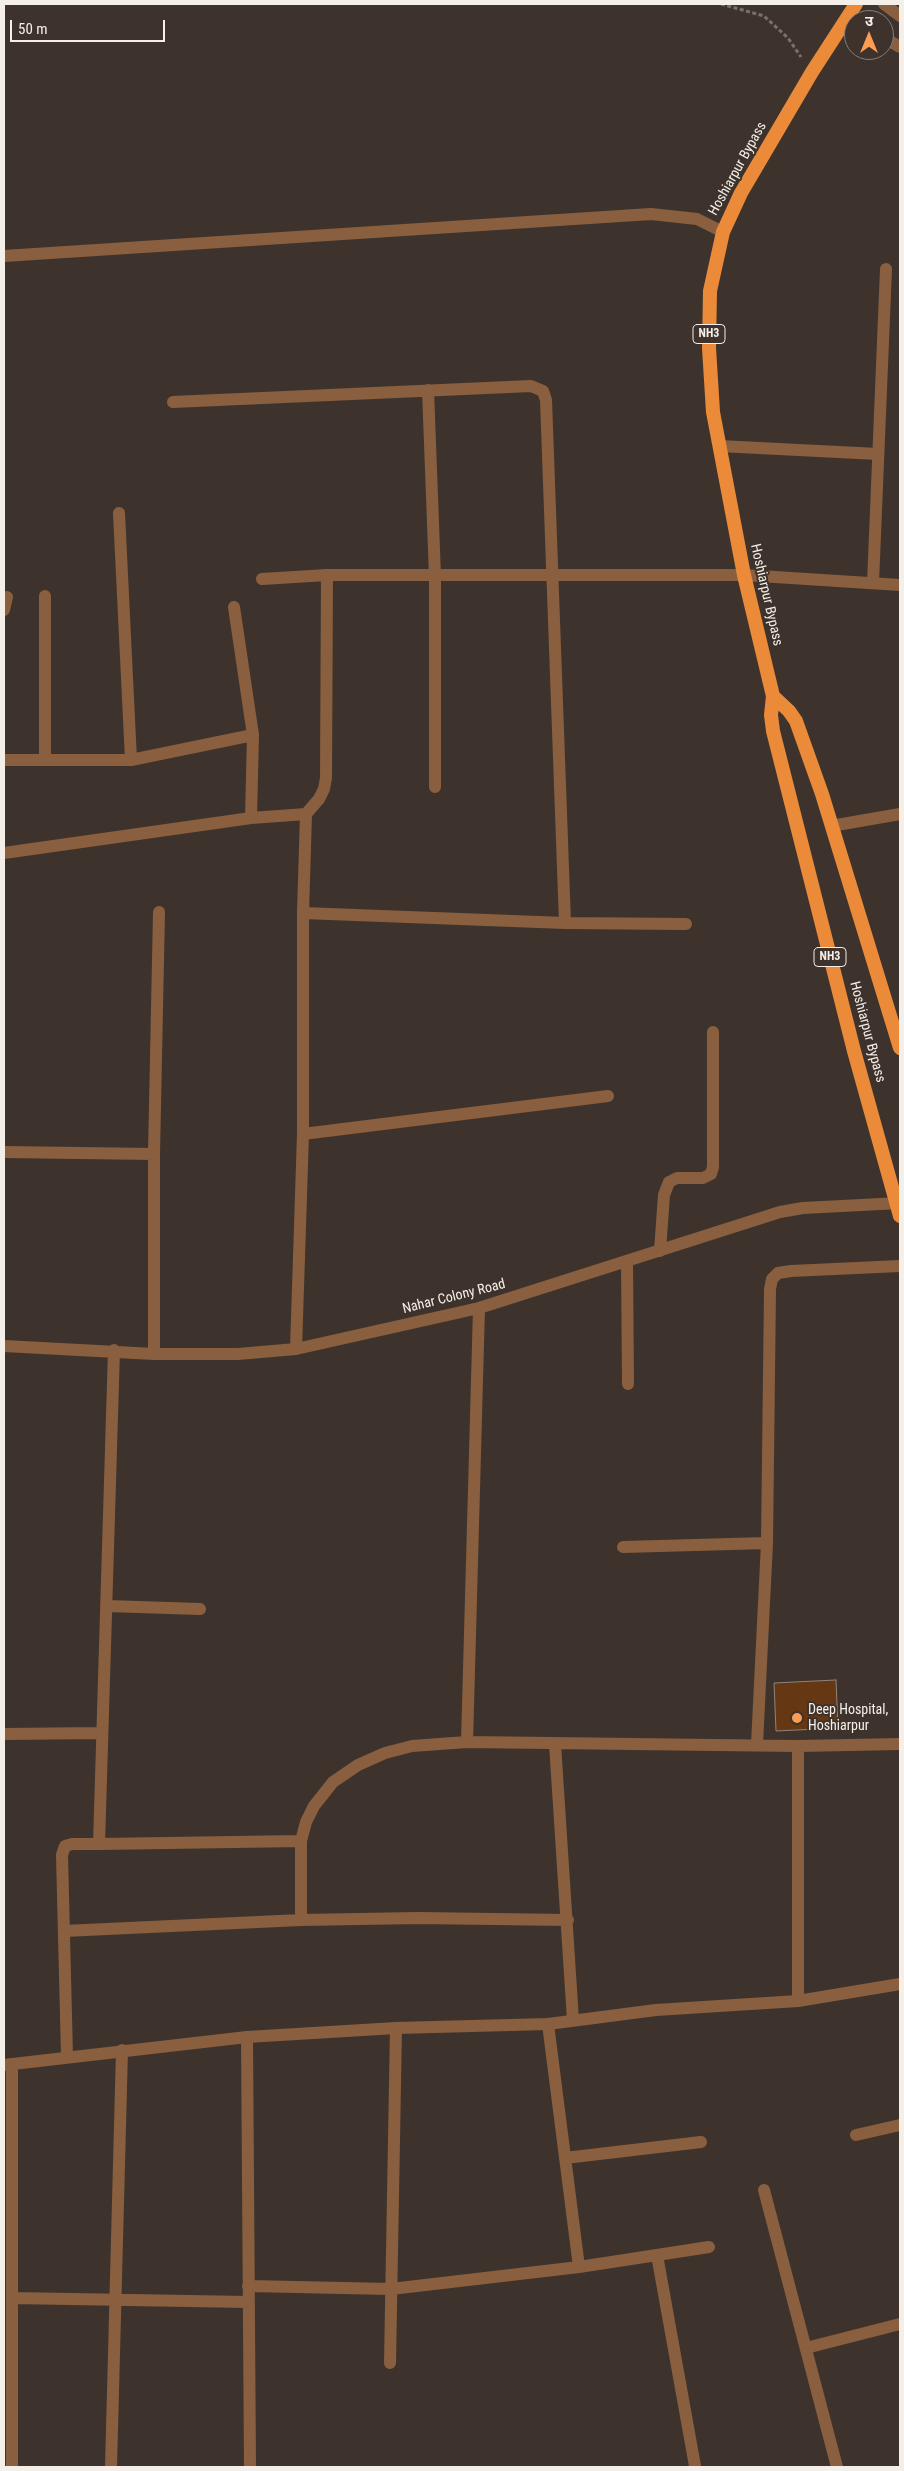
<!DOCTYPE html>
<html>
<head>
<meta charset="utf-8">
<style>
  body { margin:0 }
  #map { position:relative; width:904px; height:2471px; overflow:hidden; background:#3e332c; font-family:"Roboto Condensed","Noto Sans Devanagari",sans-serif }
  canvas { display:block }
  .frame { position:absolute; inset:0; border:5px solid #f5efea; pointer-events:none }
  .north { position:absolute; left:844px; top:10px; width:50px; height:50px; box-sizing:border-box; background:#3e332c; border:1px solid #877e78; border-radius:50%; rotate:0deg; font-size:14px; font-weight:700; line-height:20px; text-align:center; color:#f5efea }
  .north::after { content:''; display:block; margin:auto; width:18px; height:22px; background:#fc9d53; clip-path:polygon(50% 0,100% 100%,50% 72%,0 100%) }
  .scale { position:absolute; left:10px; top:20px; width:155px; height:22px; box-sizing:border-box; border:2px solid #f5efea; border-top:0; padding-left:6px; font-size:15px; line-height:18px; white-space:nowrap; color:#f5efea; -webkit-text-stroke:4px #3e332c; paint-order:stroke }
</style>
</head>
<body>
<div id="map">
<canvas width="904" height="2471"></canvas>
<div class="frame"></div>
<div class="north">उ</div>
<div class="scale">50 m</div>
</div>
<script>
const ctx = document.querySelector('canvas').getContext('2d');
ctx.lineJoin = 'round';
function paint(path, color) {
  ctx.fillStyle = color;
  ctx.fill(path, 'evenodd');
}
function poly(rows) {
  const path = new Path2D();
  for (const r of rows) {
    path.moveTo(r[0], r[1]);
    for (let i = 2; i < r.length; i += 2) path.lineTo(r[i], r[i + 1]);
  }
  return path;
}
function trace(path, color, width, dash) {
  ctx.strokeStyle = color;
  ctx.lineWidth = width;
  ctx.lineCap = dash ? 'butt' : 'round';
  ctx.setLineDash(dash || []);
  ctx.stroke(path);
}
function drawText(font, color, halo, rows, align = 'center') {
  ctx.font = font + ' "Roboto Condensed",sans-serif';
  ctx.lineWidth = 4;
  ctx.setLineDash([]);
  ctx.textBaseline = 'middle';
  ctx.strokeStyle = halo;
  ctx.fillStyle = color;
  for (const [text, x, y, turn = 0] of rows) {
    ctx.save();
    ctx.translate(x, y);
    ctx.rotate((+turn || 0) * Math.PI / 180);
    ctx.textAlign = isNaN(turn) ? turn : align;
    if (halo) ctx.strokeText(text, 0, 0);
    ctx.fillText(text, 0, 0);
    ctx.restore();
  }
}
const building = poly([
  [836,1680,838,1728,776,1731,774,1683,836,1680]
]);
paint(building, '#653813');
trace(building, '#90847c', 1);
trace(poly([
  [721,4,764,16,788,38,801,57]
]), '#79706a', 3, [4, 2.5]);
trace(poly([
  [4,256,651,214,697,219,723,232],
  [428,390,435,576,435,787],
  [173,402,531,386,543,391,546,400,565,923,303,913],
  [719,446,878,454],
  [262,579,327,575,744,575,900,585],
  [873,583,886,269],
  [234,607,253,735,251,818],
  [4,610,7,597],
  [4,760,131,760,119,513],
  [45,760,45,596],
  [131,760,253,735],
  [831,826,900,814],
  [4,853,251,818,306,814],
  [565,923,686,924],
  [303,1134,608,1096],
  [4,1152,154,1154],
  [660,1251,664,1195,669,1182,677,1178,703,1178,711,1174,713,1167,713,1032],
  [627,1261,628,1384],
  [4,1346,154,1354,238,1354,296,1349,479,1308,780,1212,803,1208,900,1203],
  [296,1349,303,1134,303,913,306,814,319,799,324,789,326,778,327,575],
  [154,1354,154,1154,159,912],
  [623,1547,767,1543],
  [107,1606,200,1609],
  [4,1734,102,1733],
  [467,1742,479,1308],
  [555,1744,573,2020],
  [757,1744,767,1543,770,1289,772,1279,778,1273,791,1271,900,1266],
  [99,1844,301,1841],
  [301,1920,301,1841,306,1822,314,1806,333,1782,358,1765,385,1753,412,1746,467,1742,798,1746,900,1744],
  [64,1931,301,1920,418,1918,568,1920],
  [798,2001,798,1746],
  [548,2024,579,2267],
  [247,2037,250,2467],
  [67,2056,62,1855,65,1846,72,1844,99,1844,114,1350],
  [12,2064,12,2467],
  [856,2135,900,2125],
  [565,2158,701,2142],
  [764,2190,837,2467],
  [657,2255,695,2466],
  [248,2286,391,2289,579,2267,709,2247],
  [12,2298,248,2302],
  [806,2348,900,2324],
  [390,2363,396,2028],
  [111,2467,122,2050]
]), '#8a5f3f', 12);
trace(poly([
  [884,4,900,16],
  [884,38,900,47],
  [4,2065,247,2037,396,2028,548,2024,656,2010,798,2001,900,1984]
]), '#8a5f3f', 12);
trace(poly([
  [856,4,812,72,741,193,723,232,710,291,709,348,713,412,744,575,773,696,771,715,773,731,854,1051,900,1216],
  [773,696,789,711,796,721,822,794,900,1048]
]), '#eb8b3a', 14);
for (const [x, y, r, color] of [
  [797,1718,6,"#fc9d53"]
]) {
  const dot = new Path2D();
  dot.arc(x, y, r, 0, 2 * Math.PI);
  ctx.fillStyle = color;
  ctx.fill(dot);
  trace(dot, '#3e332c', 2);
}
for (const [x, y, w] of [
  [709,334,32],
  [830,957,32]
]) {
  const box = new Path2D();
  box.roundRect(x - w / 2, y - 9.5, w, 19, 4);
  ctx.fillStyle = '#3e332c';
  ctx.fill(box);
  trace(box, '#f5efea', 1);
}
drawText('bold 12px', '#f5efea', null, [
  ["NH3",709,334],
  ["NH3",830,957]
]);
drawText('14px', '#f5efea', '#3e332c', [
  ["Hoshiarpur Bypass",738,169,-61],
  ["Hoshiarpur Bypass",766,595,77],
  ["Hoshiarpur Bypass",867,1032,75],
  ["Nahar Colony Road",454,1297,-14]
]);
drawText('14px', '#f5efea', '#3e332c', [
  ["Deep Hospital,",808,1710],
  ["Hoshiarpur",808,1726]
], 'left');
</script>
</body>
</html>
